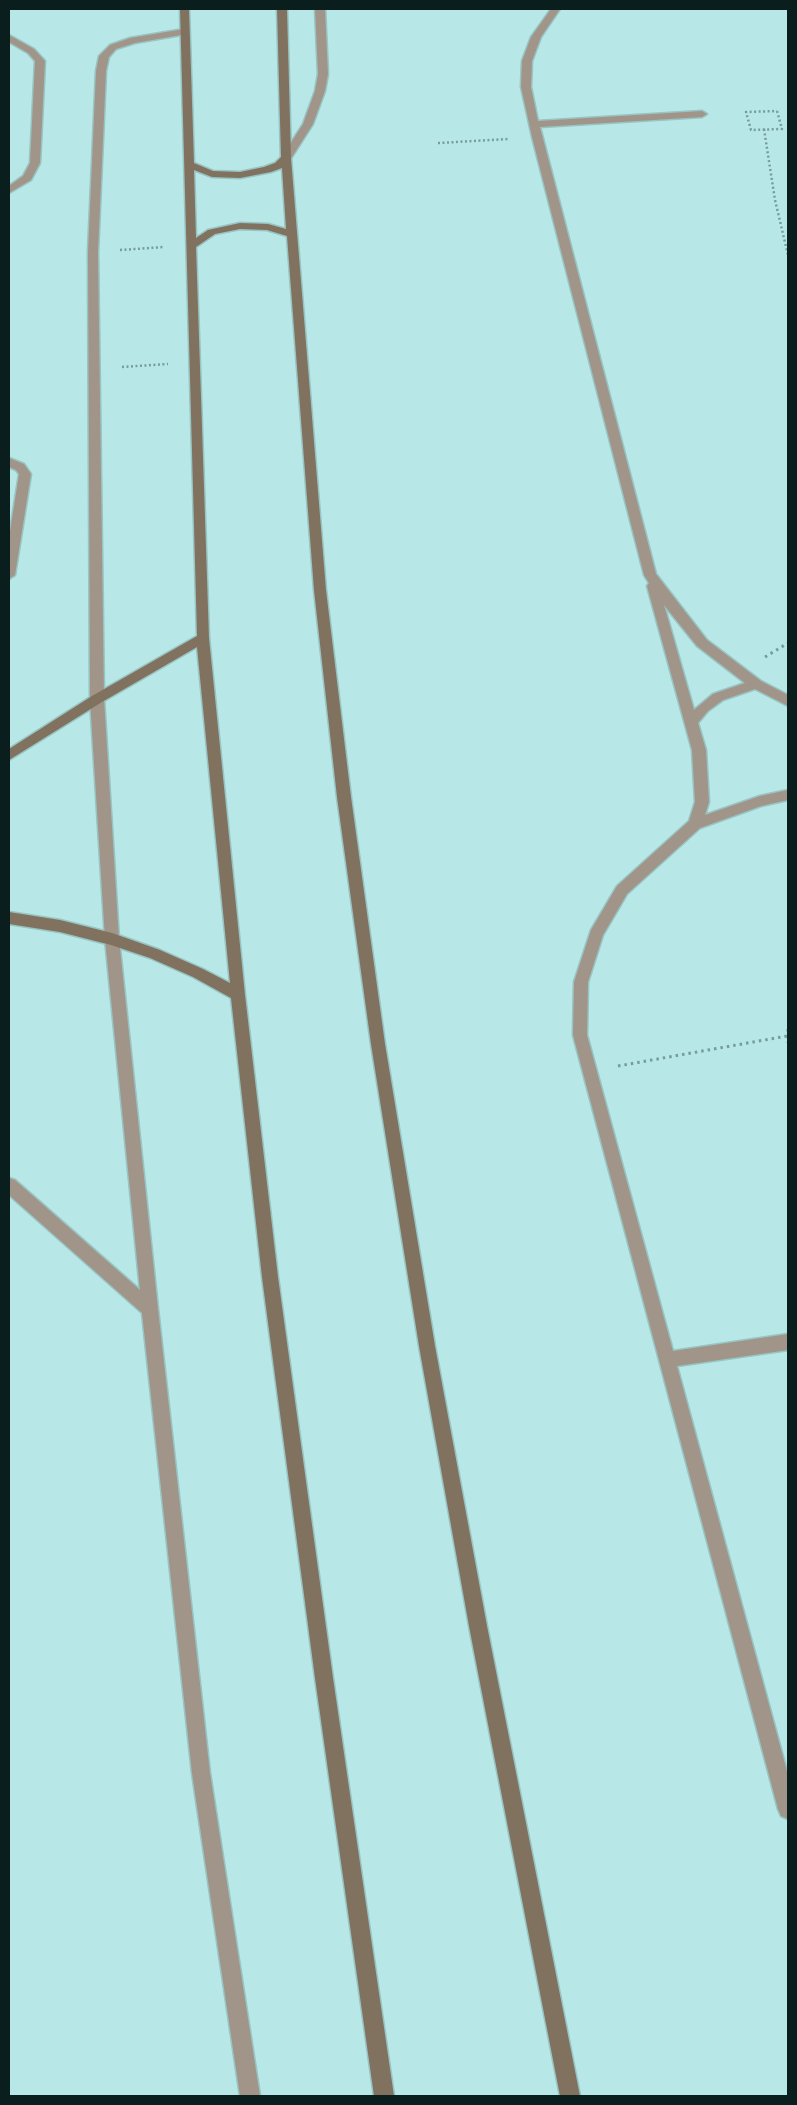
<!DOCTYPE html>
<html>
<head>
<meta charset="utf-8">
<style>
  body { margin:0 }
  #map { position:relative; width:797px; height:2105px; overflow:hidden; background:#b7e8e7; font-family:"Exo 2",sans-serif }
  canvas { display:block }
  .frame { position:absolute; inset:0; border:10px solid #0a1e1d; pointer-events:none }
</style>
</head>
<body>
<div id="map">
<canvas width="797" height="2105"></canvas>
<div class="frame"></div>
</div>
<script>
const ctx = document.querySelector('canvas').getContext('2d');
ctx.lineJoin = 'round';
function poly(rows) {
  const path = new Path2D();
  for (const r of rows) {
    path.moveTo(r[0], r[1]);
    for (let i = 2; i < r.length; i += 2) path.lineTo(r[i], r[i + 1]);
  }
  return path;
}
function trace(path, color, width, dash) {
  ctx.strokeStyle = color;
  ctx.lineWidth = width;
  ctx.lineCap = dash ? 'butt' : 'round';
  ctx.setLineDash(dash || []);
  ctx.stroke(path);
}
function paint(path, color) {
  ctx.fillStyle = color;
  ctx.fill(path, 'evenodd');
}
const street = poly([
  [315,9,325,9,328,74,325,91,313,124,290,160,286,161,281,158,303,124,315,91,318,74,315,9],
  [551,9,560,9,541,37,532,61,531,87,538,121,702,111,707,114,702,117,540,127,656,574,707,640,761,681,788,695,788,706,755,689,723,700,708,711,698,723,706,750,709,802,705,815,760,796,788,790,788,800,761,806,700,828,627,894,603,935,588,982,587,1035,673,1351,788,1334,788,1350,677,1366,788,1775,788,1819,781,1816,778,1809,573,1035,574,982,591,930,617,886,689,821,695,802,692,750,647,586,649,583,644,575,532,137,521,87,522,61,531,37,551,9],
  [664,605,697,646,745,683,713,694,694,710,664,605],
  [184,29,189,32,187,34,135,43,116,49,109,57,106,71,98,252,104,699,119,939,158,1309,210,1773,260,2096,240,2096,192,1773,142,1313,9,1195,9,1178,15,1180,140,1290,105,939,90,699,88,252,96,71,99,56,110,45,130,38,184,29],
  [9,35,34,49,45,61,40,163,31,180,9,193,9,186,23,176,30,163,35,61,28,53,9,42,9,35],
  [9,458,24,464,31,474,15,575,9,579,9,538,19,474,16,470,9,467,9,458]
]);
const secondary = poly([
  [180,9,189,9,194,163,213,171,240,172,264,167,275,163,281,157,277,9,287,9,291,158,326,590,351,797,385,1044,435,1346,487,1626,580,2096,560,2096,469,1626,419,1346,371,1044,337,797,314,590,287,236,267,230,240,229,215,234,196,247,209,638,245,995,278,1277,333,1678,394,2096,374,2096,315,1678,262,1277,231,998,193,977,150,958,111,945,60,932,9,924,9,912,60,920,112,933,160,950,203,969,230,983,197,647,102,702,9,760,9,749,92,696,197,636,180,9],
  [282,168,286,229,268,224,240,223,208,230,196,238,194,170,212,177,240,178,271,172,282,168]
]);
trace(street, '#98c4c3', 3);
trace(secondary, '#98c4c3', 3);
trace(poly([
  [777,111,782,129,751,130,746,112,777,111],
  [764,129,775,200,788,255],
  [438,143,509,139],
  [120,250,164,247],
  [122,367,168,364]
]), '#769c9b', 2.5, [2, 2.5]);
trace(poly([
  [765,657,788,643],
  [788,1029,788,1043],
  [618,1066,787,1036]
]), '#769c9b', 3, [2.5, 4]);
paint(street, '#a09588');
paint(secondary, '#81725f');
</script>
</body>
</html>
